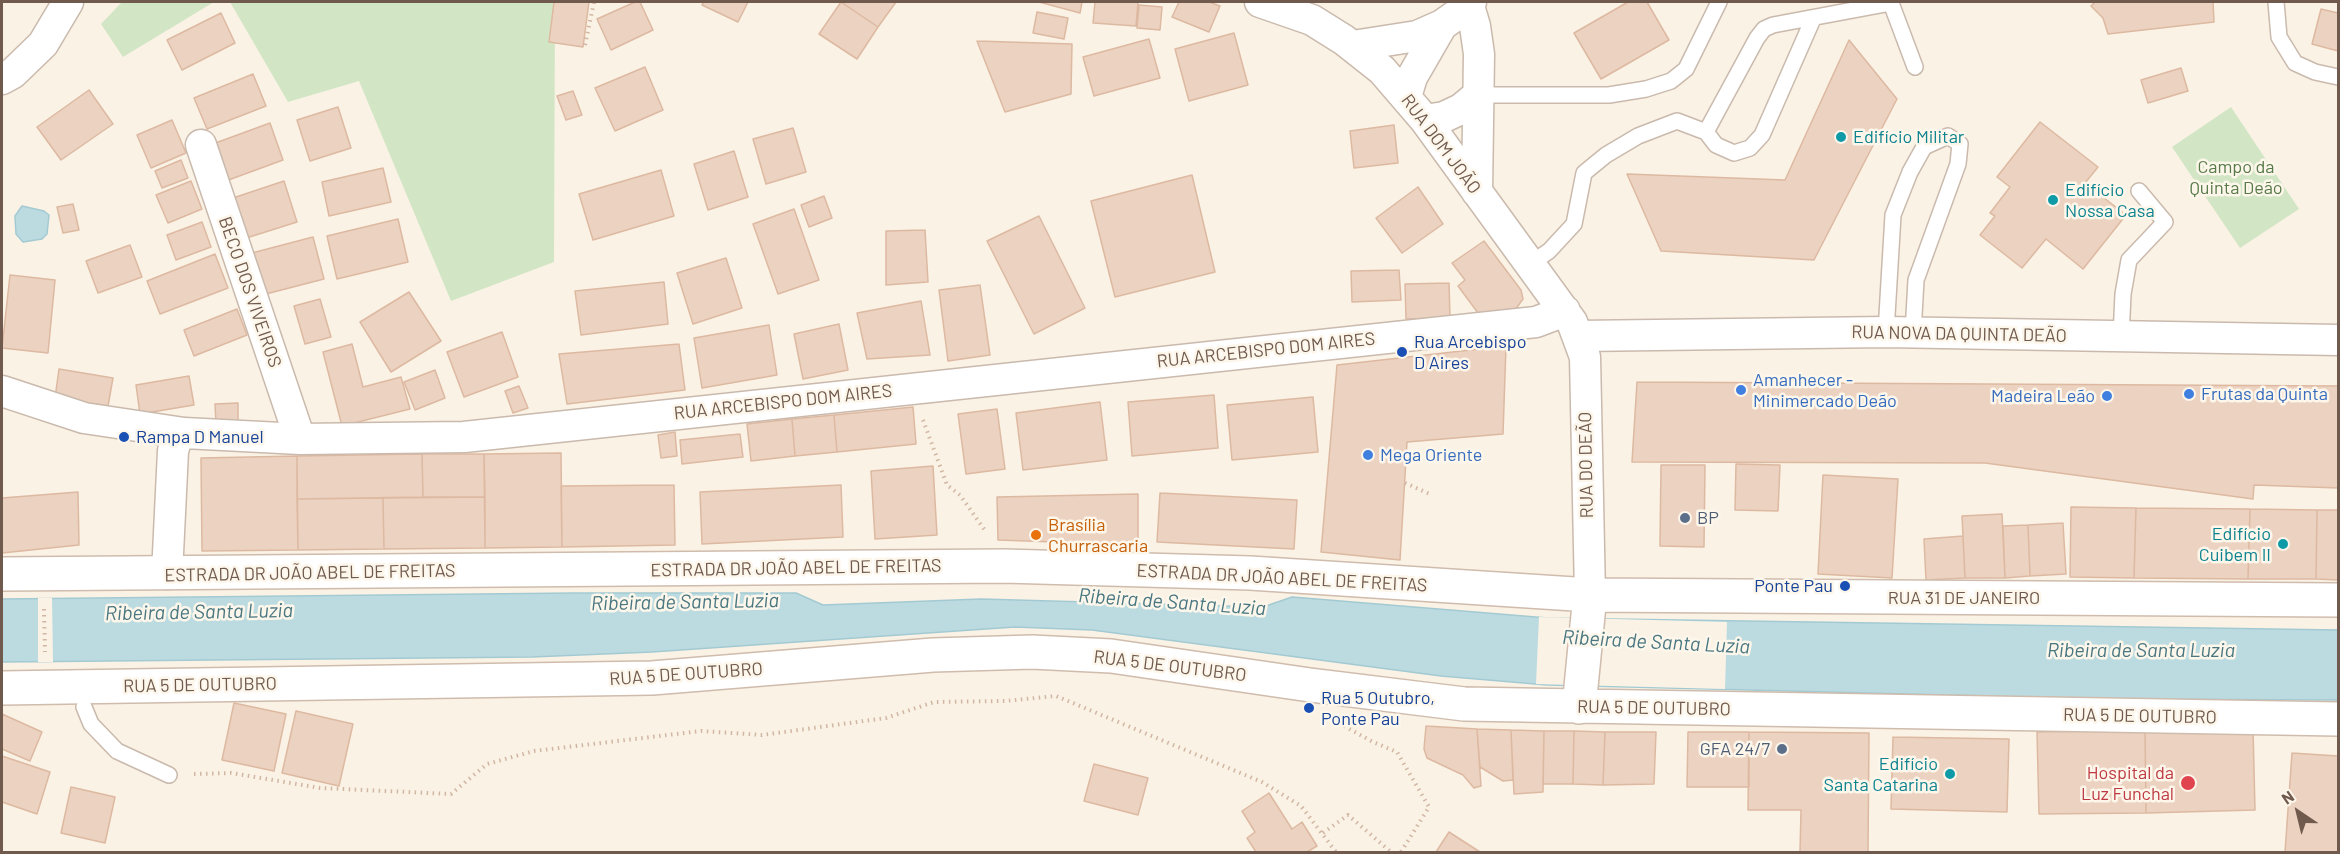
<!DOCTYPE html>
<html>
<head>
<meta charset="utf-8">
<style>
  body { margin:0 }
  #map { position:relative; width:2340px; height:854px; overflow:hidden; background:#faf2e5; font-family:Barlow,sans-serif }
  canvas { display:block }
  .frame { position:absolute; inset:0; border:3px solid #705a4d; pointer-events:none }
  .north { position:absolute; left:2268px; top:782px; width:60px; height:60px; -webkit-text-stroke:4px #fdf6eb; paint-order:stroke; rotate:325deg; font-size:16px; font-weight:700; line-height:24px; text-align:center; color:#705a4d }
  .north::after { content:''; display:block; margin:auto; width:21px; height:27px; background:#705a4d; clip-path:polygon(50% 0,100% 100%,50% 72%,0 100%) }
</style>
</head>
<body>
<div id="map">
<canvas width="2340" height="854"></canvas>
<div class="frame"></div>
<div class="north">N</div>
</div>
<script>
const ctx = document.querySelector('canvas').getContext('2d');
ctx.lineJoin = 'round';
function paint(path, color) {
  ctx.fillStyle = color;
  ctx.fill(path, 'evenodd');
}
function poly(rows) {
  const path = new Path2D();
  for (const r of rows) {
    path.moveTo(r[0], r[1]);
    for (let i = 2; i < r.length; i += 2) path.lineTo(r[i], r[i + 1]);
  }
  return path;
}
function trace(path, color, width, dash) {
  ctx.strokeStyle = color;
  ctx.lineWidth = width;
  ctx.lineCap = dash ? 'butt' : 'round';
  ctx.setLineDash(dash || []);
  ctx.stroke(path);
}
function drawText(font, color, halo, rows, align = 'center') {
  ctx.font = font + ' Barlow,sans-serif';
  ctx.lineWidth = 5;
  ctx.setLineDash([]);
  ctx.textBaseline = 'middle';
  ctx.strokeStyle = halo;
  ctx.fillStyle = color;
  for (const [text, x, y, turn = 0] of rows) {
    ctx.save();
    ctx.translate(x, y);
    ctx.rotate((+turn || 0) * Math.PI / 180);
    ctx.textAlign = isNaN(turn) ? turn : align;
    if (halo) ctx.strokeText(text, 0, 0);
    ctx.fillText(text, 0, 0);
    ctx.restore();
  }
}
paint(poly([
  [122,2,214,2,123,57,101,24],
  [230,2,555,2,554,262,451,301,359,81,288,102],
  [2231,107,2299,209,2240,248,2172,147]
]), '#d2e6c5');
const water = poly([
  [22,206,44,211,49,215,47,234,42,239,23,242,16,234,15,216,22,206],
  [575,593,796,593,823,605,981,599,1263,607,1292,597,1548,618,2338,630,2338,700,2110,699,1547,685,1441,676,1092,630,1015,627,652,652,532,657,2,662,2,599,575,593]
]);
paint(water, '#bcdbe1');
trace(water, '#a3cad2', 1.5);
paint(poly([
  [38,598,52,598,53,662,38,662],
  [1539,617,1727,622,1725,689,1536,684]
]), '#faf2e5');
const building = poly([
  [554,2,589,2,583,47,549,42,554,2],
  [635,2,640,2,653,30,611,50,597,19,635,2],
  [704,2,748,2,738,22,702,5,704,2],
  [841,2,878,27,857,59,819,34,841,2],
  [841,2,896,2,878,27,841,2],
  [1039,2,1082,2,1080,13,1039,2],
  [1095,2,1138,2,1136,26,1093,23,1095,2],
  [1179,2,1209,2,1220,6,1209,32,1172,17,1179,2],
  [1628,2,1647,2,1669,40,1601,79,1574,33,1628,2],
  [2095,2,2213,2,2214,22,2108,34,2103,18,2091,6,2095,2],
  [1139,5,1162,7,1160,30,1137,28,1139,5],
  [2321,9,2338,13,2338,51,2312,44,2321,9],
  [1037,12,1068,18,1064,39,1033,33,1037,12],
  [221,13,235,43,182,70,167,40,221,13],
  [1234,33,1248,85,1189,101,1175,49,1234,33],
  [1149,39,1160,78,1094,96,1083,57,1149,39],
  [1849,40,1897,99,1814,260,1661,251,1627,174,1785,180,1849,40],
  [977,41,1072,44,1071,94,1005,112,977,41],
  [645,67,663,110,615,131,595,88,645,67],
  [2181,68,2188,91,2148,103,2141,80,2181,68],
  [253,74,266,106,207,129,194,98,253,74],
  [89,90,113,124,61,160,37,127,89,90],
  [573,91,582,115,566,120,557,96,573,91],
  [338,107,351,148,310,161,297,120,338,107],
  [172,120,186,153,151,168,137,135,172,120],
  [2040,122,2098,167,2085,183,2126,215,2083,269,2046,239,2022,268,1980,235,1995,216,1990,213,2010,187,1997,177,2040,122],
  [270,123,283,160,223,182,210,145,270,123],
  [1394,125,1398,163,1354,168,1350,131,1394,125],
  [793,128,806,172,766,184,753,139,793,128],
  [734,151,748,197,708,210,694,164,734,151],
  [181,160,188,178,162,188,155,171,181,160],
  [383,168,391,202,329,216,322,182,383,168],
  [661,170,674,216,593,240,579,194,661,170],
  [1192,175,1215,272,1115,297,1091,201,1192,175],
  [191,181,202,209,168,223,156,195,191,181],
  [284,181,297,222,240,240,227,200,284,181],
  [1418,187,1443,224,1402,253,1376,218,1418,187],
  [824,196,832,218,809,227,801,205,824,196],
  [73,204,79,230,63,233,57,207,73,204],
  [794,209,819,280,778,294,753,224,794,209],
  [1039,216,1085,308,1034,334,987,241,1039,216],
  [398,219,408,262,337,279,327,236,398,219],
  [202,222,211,247,176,260,167,235,202,222],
  [925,230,928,282,886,285,886,231,925,230],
  [313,237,324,279,262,295,252,253,313,237],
  [1484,241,1521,290,1523,299,1515,310,1481,317,1458,286,1465,280,1452,263,1484,241],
  [130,245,142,277,98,293,86,261,130,245],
  [215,254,228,288,160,314,147,281,215,254],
  [726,258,742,308,693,324,677,273,726,258],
  [1399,270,1401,300,1352,302,1351,271,1399,270],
  [10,275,55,280,48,353,2,348,10,275],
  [664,282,668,324,581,335,575,291,664,282],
  [1449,283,1450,318,1406,319,1405,284,1449,283],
  [980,285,990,355,948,361,939,290,980,285],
  [409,292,441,341,391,372,360,322,409,292],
  [320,299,331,337,305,344,294,306,320,299],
  [921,301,930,355,867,359,857,313,921,301],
  [237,309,247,335,194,356,184,330,237,309],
  [839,324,848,370,803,379,794,334,839,324],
  [769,325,777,375,702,388,694,338,769,325],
  [502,332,518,377,464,397,447,352,502,332],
  [352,344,363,387,401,377,410,409,342,426,323,352,352,344],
  [679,344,685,390,567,404,559,354,679,344],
  [1506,346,1503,434,1407,442,1400,560,1321,552,1337,365,1506,346],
  [59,369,113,378,108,406,55,398,59,369],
  [435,370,445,398,415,410,404,382,435,370],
  [189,376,194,405,140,414,136,385,189,376],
  [1637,382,2338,386,2338,488,2254,485,2253,499,1985,463,1632,462,1637,382],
  [519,386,528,408,513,413,505,391,519,386],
  [1214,395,1218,448,1132,456,1128,402,1214,395],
  [1313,397,1318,452,1232,460,1227,405,1313,397],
  [1100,402,1107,460,1023,470,1016,413,1100,402],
  [238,403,238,422,216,424,215,404,238,403],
  [913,407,916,444,837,452,834,415,913,407],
  [997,409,1005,469,966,474,958,414,997,409],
  [834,415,837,452,795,456,792,419,834,415],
  [792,419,795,456,751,461,747,424,792,419],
  [675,432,677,456,661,458,658,435,675,432],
  [740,434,743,457,682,464,680,440,740,434],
  [561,453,562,547,485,548,484,454,561,453],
  [422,454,484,454,485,497,423,497,422,454],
  [422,454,423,497,297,499,297,456,422,454],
  [297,456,298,550,202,551,201,458,297,456],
  [1736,464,1780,465,1778,511,1735,510,1736,464],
  [1661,465,1705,465,1704,547,1660,546,1661,465],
  [933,466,937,535,875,539,871,471,933,466],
  [1823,475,1898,479,1892,578,1818,574,1823,475],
  [674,485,675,545,562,547,561,486,674,485],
  [841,485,843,537,702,544,700,492,841,485],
  [78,492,79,545,2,553,2,498,78,492],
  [1160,493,1297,500,1294,549,1157,542,1160,493],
  [1138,494,1138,545,998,540,997,497,1138,494],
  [485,497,485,548,384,549,383,498,485,497],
  [383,498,384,549,298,550,297,499,383,498],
  [2071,507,2136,508,2134,578,2070,577,2071,507],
  [2136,508,2250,509,2248,579,2134,578,2136,508],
  [2250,509,2317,510,2316,579,2248,579,2250,509],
  [2317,510,2338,510,2338,580,2316,579,2317,510],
  [2002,514,2005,578,1965,578,1962,516,2002,514],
  [2063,523,2066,574,2030,576,2028,525,2063,523],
  [2028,525,2030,576,2005,578,2003,526,2028,525],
  [1963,536,1965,578,1926,580,1924,539,1963,536],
  [234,703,286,714,274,771,222,760,234,703],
  [296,711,353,724,339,786,282,773,296,711],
  [2,714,42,732,30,761,2,749,2,714],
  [1426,726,1477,729,1481,786,1474,788,1463,775,1427,758,1424,749,1426,726],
  [2253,728,2255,810,2146,813,2145,730,2253,728],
  [1477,729,1511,730,1513,780,1503,781,1480,767,1477,729],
  [1511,730,1544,731,1543,792,1514,794,1511,730],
  [2145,730,2146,813,2039,814,2037,732,2145,730],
  [1544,731,1574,731,1573,784,1543,784,1544,731],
  [1574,731,1605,732,1603,785,1573,784,1574,731],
  [1605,732,1656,732,1654,784,1603,785,1605,732],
  [1688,732,1749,732,1749,787,1687,787,1688,732],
  [1749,732,1869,733,1868,852,1800,852,1801,810,1748,810,1749,732],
  [1893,737,2009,739,2007,812,1891,809,1893,737],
  [2292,753,2338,756,2338,852,2285,852,2292,753],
  [2,756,50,772,37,814,2,802,2,756],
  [1094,764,1148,778,1138,815,1084,801,1094,764],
  [71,787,115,797,105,843,61,833,71,787],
  [1269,793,1292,829,1302,822,1317,846,1307,852,1256,852,1247,838,1255,832,1242,811,1269,793],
  [1449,832,1480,852,1436,852,1449,832]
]);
paint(building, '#ecd2c0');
trace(building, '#ddb9a2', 1.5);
const service = poly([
  [2276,2,2279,37,2295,63,2315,72,2338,77],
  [1478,95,1609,95,1646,89,1671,81,1686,69,1719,2],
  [1706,132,1757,38,1764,29,1773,25,1891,3,1915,67],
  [1530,264,1549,251,1574,224,1584,173,1606,155,1638,136,1677,121,1706,132,1716,145,1734,153,1750,148,1762,135,1813,19],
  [1886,332,1893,215,1910,172,1924,147,1948,136,1960,144,1958,164,1916,280,1913,333],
  [2121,337,2123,294,2129,260,2165,222,2139,191],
  [84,707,91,724,117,751,169,775]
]);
const minor = poly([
  [1260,2,1312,20,1344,40,1382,70,1425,120,1572,322,1585,357,1590,595],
  [1471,2,1469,6,1475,26,1479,54,1477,192],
  [1353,46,1417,36,1442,25,1469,6],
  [2,79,13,73,43,44,68,2],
  [1406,97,1412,77,1442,25],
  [1425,120,1444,117,1461,109,1478,95],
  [201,145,300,439],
  [1579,336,1886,332,2338,340],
  [2,391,84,418,184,433,300,439,464,437,1536,322,1565,311],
  [167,574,173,451,176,441,184,433]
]);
const secondary = poly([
  [2,574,1004,566,1250,573,1590,595,2338,600],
  [2,688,652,678,933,655,1032,652,1111,656,1310,685,1464,704,2338,719],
  [1579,707,1590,595]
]);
trace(service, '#cabaad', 18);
trace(minor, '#cabaad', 33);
trace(secondary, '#cfbcad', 36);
trace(poly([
  [585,45,594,2],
  [923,420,947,485,960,495,986,532],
  [1405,483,1432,495],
  [44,609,45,652],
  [1344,726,1373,742,1397,752,1429,807,1401,852],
  [194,774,231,773,320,788,451,794,487,764,534,751,701,731,762,735,886,718,934,702,1005,701,1056,696,1262,782,1301,806,1336,852],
  [1323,833,1348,815,1391,852]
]), '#d1b6a3', 4, [1.5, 4.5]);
trace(service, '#fff', 15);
trace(minor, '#fff', 30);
trace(secondary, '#fff', 33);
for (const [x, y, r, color] of [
  [1841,137,6,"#0f9aa8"],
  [2053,200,6,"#0f9aa8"],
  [1402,352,6,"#1a4fb4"],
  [1741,390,6,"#3f7fe0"],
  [2189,394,6,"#3f7fe0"],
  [2107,396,6,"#3f7fe0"],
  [124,437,6,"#1a4fb4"],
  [1368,455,6,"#3f7fe0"],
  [1685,518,6,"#5c6f8a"],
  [1036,535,6,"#e8710a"],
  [2283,544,6,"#0f9aa8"],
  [1845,586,6,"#1a4fb4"],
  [1309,708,6,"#1a4fb4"],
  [1782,749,6,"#5c6f8a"],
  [1950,774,6,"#0f9aa8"],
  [2188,783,8,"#e0444e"]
]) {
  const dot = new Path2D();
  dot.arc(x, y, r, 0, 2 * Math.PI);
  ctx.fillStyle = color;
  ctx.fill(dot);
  trace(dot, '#fdf6eb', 2);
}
drawText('18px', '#0d838f', '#fdf6eb', [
  ["Edifício Militar",1853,137],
  ["Edifício",2065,190],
  ["Nossa Casa",2065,211],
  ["Edifício",2271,534,"right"],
  ["Cuibem II",2271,555,"right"],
  ["Edifício",1938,764,"right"],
  ["Santa Catarina",1938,785,"right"]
], 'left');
drawText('18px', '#705a4d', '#fdf6eb', [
  ["RUA DOM JOÃO",1441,144,53],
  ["BECO DOS VIVEIROS",250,292,71],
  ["RUA NOVA DA QUINTA DEÃO",1959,334,1],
  ["RUA ARCEBISPO DOM AIRES",1266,350,-6],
  ["RUA ARCEBISPO DOM AIRES",783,402,-6],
  ["RUA DO DEÃO",1586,465,-91],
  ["ESTRADA DR JOÃO ABEL DE FREITAS",796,568,-1],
  ["ESTRADA DR JOÃO ABEL DE FREITAS",310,573,-1],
  ["ESTRADA DR JOÃO ABEL DE FREITAS",1282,578,3],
  ["RUA 31 DE JANEIRO",1964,598],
  ["RUA 5 DE OUTUBRO",1170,666,7],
  ["RUA 5 DE OUTUBRO",686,674,-4],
  ["RUA 5 DE OUTUBRO",200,685,-1],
  ["RUA 5 DE OUTUBRO",1654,708,1],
  ["RUA 5 DE OUTUBRO",2140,716,1]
]);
drawText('18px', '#577a49', '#fdf6eb', [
  ["Campo da",2236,167],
  ["Quinta Deão",2236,188]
]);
drawText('18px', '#164399', '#fdf6eb', [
  ["Rua Arcebispo",1414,342],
  ["D Aires",1414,363],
  ["Rampa D Manuel",136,437],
  ["Ponte Pau",1833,586,"right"],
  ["Rua 5 Outubro,",1321,698],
  ["Ponte Pau",1321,719]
], 'left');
drawText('18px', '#366cbe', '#fdf6eb', [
  ["Amanhecer -",1753,380],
  ["Minimercado Deão",1753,401],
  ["Frutas da Quinta",2201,394],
  ["Madeira Leão",2095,396,"right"],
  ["Mega Oriente",1380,455]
], 'left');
drawText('18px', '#4e5e75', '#fdf6eb', [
  ["BP",1697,518],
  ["GFA 24/7",1770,749,"right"]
], 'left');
drawText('18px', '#c56008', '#fdf6eb', [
  ["Brasília",1048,525],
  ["Churrascaria",1048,546]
], 'left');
drawText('18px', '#be3a42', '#fdf6eb', [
  ["Hospital da",2174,773],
  ["Luz Funchal",2174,794]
], 'right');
drawText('italic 20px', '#497781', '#fdf6eb', [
  ["Ribeira de Santa Luzia",685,602,-1],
  ["Ribeira de Santa Luzia",1172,602,4],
  ["Ribeira de Santa Luzia",199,612,-1],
  ["Ribeira de Santa Luzia",1656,642,3],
  ["Ribeira de Santa Luzia",2141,650]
]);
</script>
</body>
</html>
